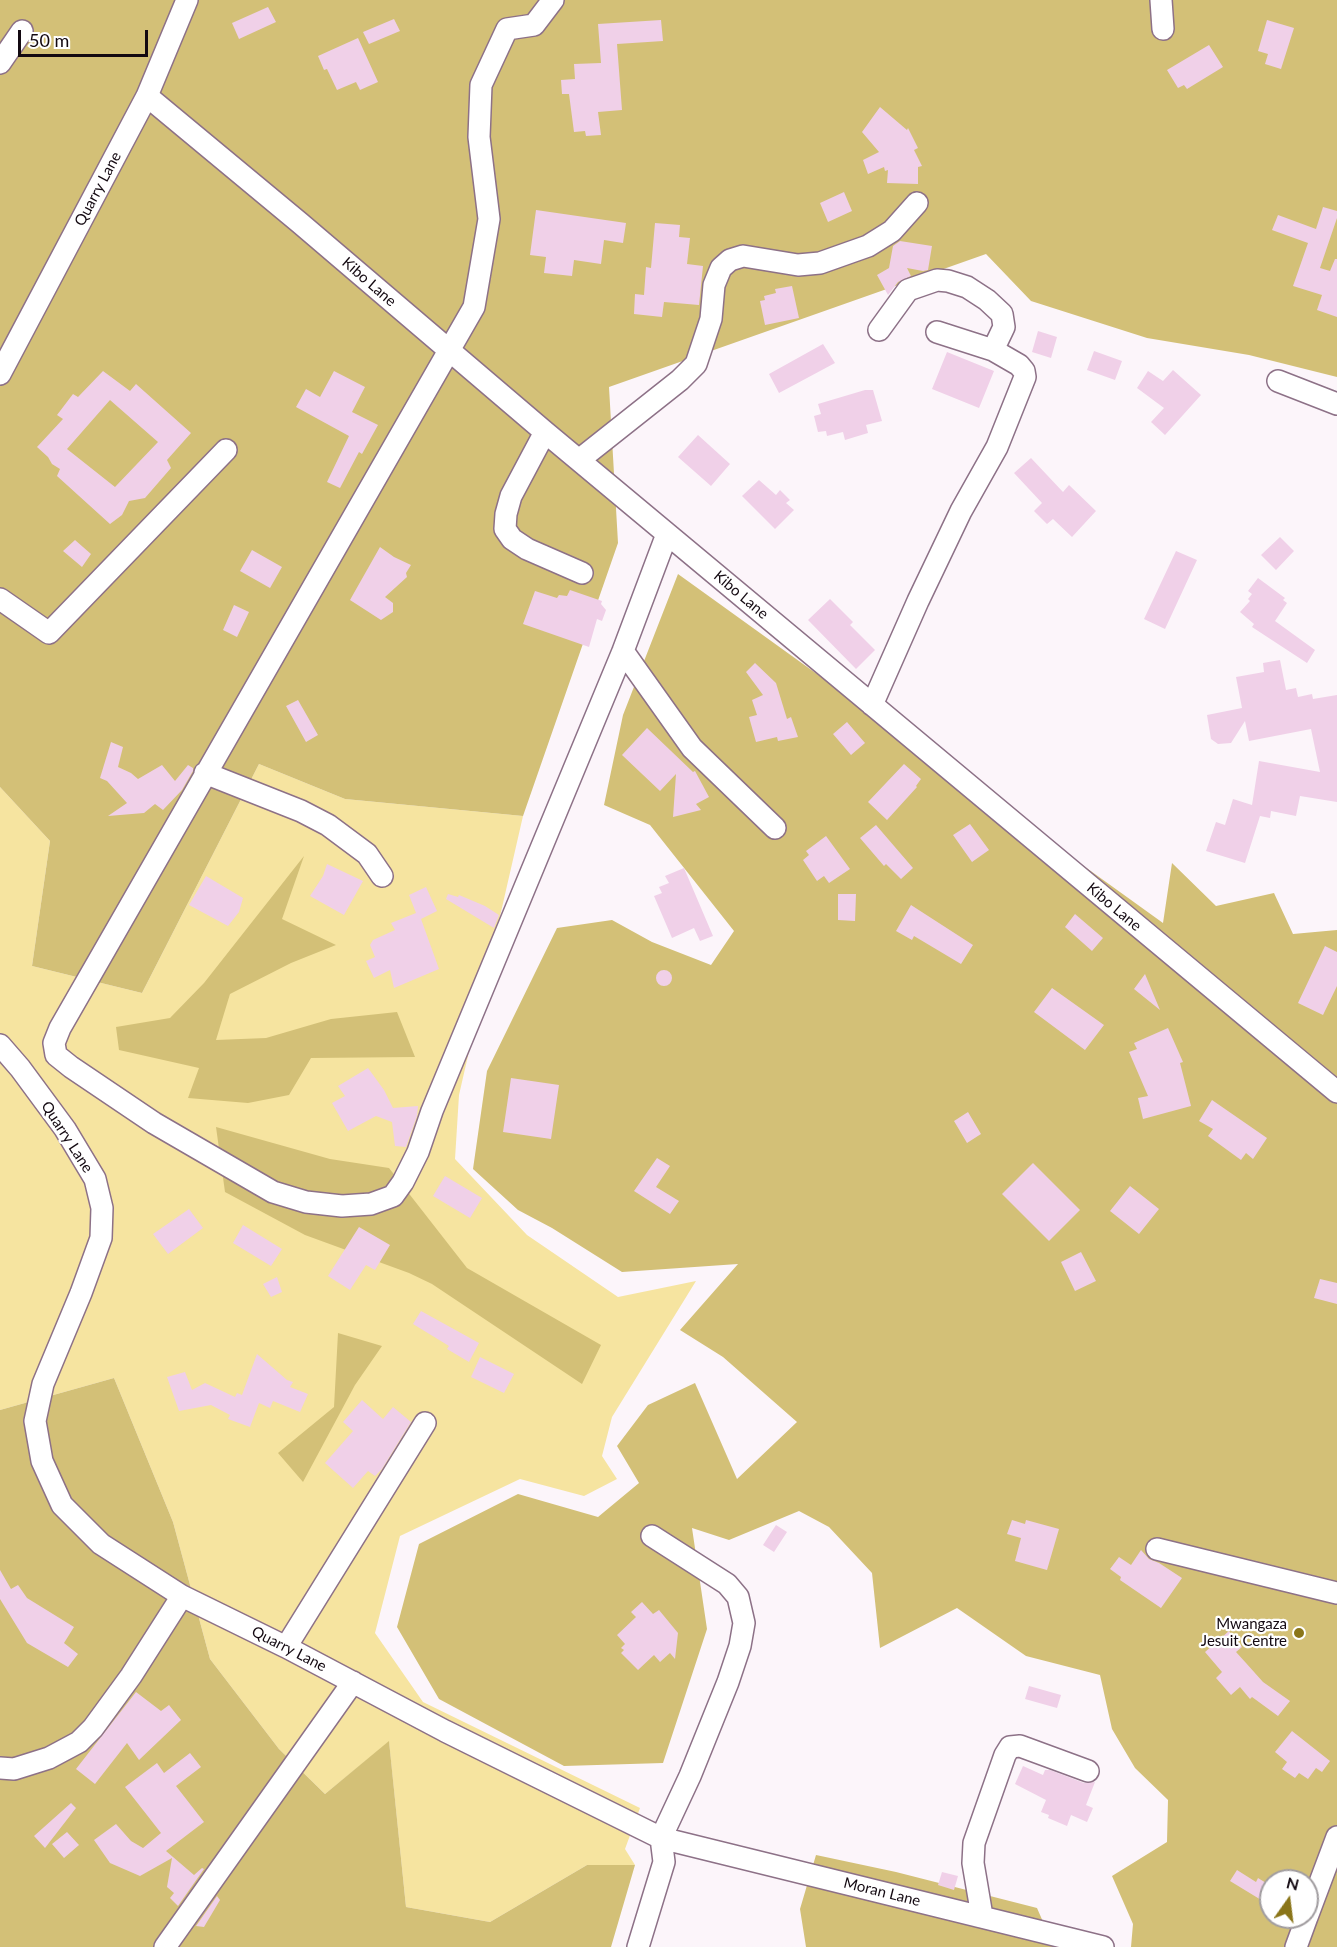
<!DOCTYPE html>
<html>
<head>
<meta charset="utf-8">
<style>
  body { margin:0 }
  #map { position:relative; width:1337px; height:1947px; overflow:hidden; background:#fcf5fa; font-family:Lato,sans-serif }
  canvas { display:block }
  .north { position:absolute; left:1259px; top:1869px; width:60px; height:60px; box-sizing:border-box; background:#fff; border:2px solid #a19da0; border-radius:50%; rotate:14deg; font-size:16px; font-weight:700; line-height:24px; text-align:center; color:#130911 }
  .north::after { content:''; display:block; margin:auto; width:21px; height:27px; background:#8a7519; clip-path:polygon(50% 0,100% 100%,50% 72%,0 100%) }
  .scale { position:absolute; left:18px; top:30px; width:130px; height:27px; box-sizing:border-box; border:3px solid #130911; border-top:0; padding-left:8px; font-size:18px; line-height:21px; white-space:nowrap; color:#130911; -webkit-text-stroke:4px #fff; paint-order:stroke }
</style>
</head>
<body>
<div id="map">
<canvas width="1337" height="1947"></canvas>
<div class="north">N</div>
<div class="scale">50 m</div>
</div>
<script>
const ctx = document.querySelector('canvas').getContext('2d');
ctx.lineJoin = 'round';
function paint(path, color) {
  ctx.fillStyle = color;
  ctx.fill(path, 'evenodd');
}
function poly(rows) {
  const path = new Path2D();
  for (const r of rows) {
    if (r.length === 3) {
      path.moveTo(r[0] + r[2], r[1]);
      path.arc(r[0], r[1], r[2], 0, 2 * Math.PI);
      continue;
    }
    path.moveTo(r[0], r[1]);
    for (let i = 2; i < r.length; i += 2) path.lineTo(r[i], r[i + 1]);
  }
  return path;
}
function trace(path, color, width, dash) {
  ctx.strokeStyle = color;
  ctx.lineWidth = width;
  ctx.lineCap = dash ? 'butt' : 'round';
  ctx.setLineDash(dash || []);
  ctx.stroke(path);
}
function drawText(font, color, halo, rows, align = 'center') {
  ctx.font = font + ' Lato,sans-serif';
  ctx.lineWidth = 4.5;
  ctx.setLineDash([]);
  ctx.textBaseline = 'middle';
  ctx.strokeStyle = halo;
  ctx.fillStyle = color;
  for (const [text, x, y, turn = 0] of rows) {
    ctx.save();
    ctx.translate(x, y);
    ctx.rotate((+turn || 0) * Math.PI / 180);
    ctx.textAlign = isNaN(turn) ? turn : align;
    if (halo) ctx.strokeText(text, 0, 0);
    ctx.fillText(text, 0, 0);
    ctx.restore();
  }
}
paint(poly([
  [259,764,345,799,523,816,459,1095,455,1159,527,1235,618,1297,696,1281,612,1417,602,1456,617,1479,584,1496,520,1479,400,1536,375,1633,423,1702,640,1808,625,1849,635,1865,587,1865,490,1922,406,1907,389,1742,325,1794,279,1749,210,1659,173,1522,114,1378,0,1410,0,787,50,841,32,966,142,993]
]), '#f6e4a0');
paint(poly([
  [0,0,1337,0,1337,377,1249,355,1147,338,1031,301,986,254,609,387,618,543,523,816,345,799,259,764,142,993,32,966,50,841,0,787],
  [678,574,1163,923,1172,863,1216,906,1274,893,1293,934,1337,930,1337,1947,1131,1947,1133,1924,1112,1876,1167,1842,1168,1800,1135,1768,1112,1729,1100,1675,1026,1656,957,1608,880,1648,872,1573,829,1527,799,1511,729,1540,692,1528,707,1629,663,1763,564,1766,439,1699,397,1627,419,1544,518,1494,598,1517,639,1483,617,1446,648,1405,695,1383,737,1479,797,1422,723,1357,680,1330,738,1264,622,1272,552,1228,518,1210,473,1169,487,1071,557,928,612,920,652,942,711,965,734,931,650,825,604,805,623,715],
  [1271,1881,1307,1881,1307,1917,1271,1917],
  [304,856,282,919,336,945,291,963,230,994,216,1040,266,1038,331,1019,397,1012,415,1057,311,1058,289,1095,248,1103,188,1098,199,1068,119,1050,116,1027,170,1018,204,983],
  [216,1127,330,1159,389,1168,467,1268,601,1345,582,1384,432,1284,409,1273,305,1235,225,1192],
  [338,1333,382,1346,355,1385,303,1482,278,1453,334,1407],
  [114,1378,173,1522,210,1659,279,1749,325,1794,389,1741,406,1907,490,1922,587,1865,635,1865,611,1947,0,1947,0,1410],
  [816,1855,896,1872,1037,1908,1054,1947,806,1947,800,1909]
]), '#d3c077');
paint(poly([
  [268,7,276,22,239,39,232,23],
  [394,19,400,31,369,44,363,32],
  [661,20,663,41,617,44,622,110,598,112,601,135,586,136,585,131,574,132,569,94,562,94,561,80,575,79,574,64,601,63,598,24],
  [1267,20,1294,28,1281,69,1265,64,1268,54,1258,51],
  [358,38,378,82,360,90,356,82,337,90,327,69,324,70,318,56],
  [1209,45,1223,67,1187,89,1184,85,1178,88,1167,70],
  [880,107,907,130,908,128,918,148,914,150,922,166,918,167,918,184,887,183,888,170,885,171,884,167,868,174,863,160,879,152,862,132],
  [844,192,852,211,828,222,820,203],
  [1323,207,1337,211,1337,218,1320,268,1330,271,1335,259,1337,259,1337,317,1317,310,1322,295,1293,286,1308,243,1272,230,1278,215,1316,229],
  [536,210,626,223,623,243,604,240,601,264,574,260,572,276,544,273,546,257,530,255],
  [655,223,680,225,679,237,690,238,687,264,703,266,699,305,664,302,662,317,634,314,635,294,644,295,646,267,651,268],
  [900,241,932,246,928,270,923,271,907,268,911,276,898,282,888,295,877,275,889,268,893,246],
  [792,286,799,318,765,325,760,301,765,300,764,296,776,293,775,289],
  [1038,331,1057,337,1051,358,1032,352],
  [823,344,835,363,779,393,769,374],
  [1094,351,1122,361,1115,380,1087,370],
  [947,352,994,371,979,408,932,389],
  [1173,370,1201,395,1165,435,1151,422,1164,408,1137,388,1148,371,1163,381],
  [103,371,130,391,136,384,191,433,167,460,171,468,145,498,129,501,122,515,110,524,57,476,60,469,52,464,48,457,37,447,63,419,57,415,73,394,78,397],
  [110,400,158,442,115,487,67,449],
  [334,371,365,387,352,412,378,425,362,454,359,452,340,488,327,482,349,436,296,407,306,389,320,397],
  [865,390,873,390,882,421,866,425,868,433,845,440,843,432,827,436,826,431,818,432,814,416,821,414,818,404],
  [698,435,730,464,711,486,678,457],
  [1031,458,1063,492,1069,485,1096,511,1072,537,1053,519,1047,524,1034,511,1042,503,1014,473],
  [759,480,776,495,780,490,790,500,786,503,794,510,775,529,742,496],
  [1280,537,1294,551,1276,570,1261,555],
  [75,540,91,554,82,567,63,551],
  [380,547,394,557,411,565,406,573,407,577,385,597,393,603,393,612,381,620,350,600],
  [252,550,282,567,270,588,240,571],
  [1176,551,1197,560,1165,629,1144,619],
  [1258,578,1285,598,1283,600,1287,603,1275,621,1315,650,1307,663,1252,627,1254,624,1240,612,1250,601,1248,599,1252,594,1248,591],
  [570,590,602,601,601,604,606,610,602,621,597,619,589,647,523,624,535,591,557,598,559,595,567,596],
  [830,599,853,622,850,625,875,650,856,669,808,620],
  [234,605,249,612,237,637,223,630],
  [1280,660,1286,690,1296,688,1298,697,1312,694,1313,699,1337,695,1337,802,1300,796,1296,816,1271,811,1270,818,1260,816,1245,863,1206,851,1216,822,1225,825,1233,799,1252,805,1259,761,1320,772,1311,729,1249,741,1245,721,1231,743,1218,744,1211,739,1207,715,1242,708,1236,677,1264,672,1263,663],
  [755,663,776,683,787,719,791,717,798,737,778,741,777,737,756,742,749,717,757,715,752,700,763,695,746,672],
  [298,700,318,735,306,742,286,706],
  [847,722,865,743,851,755,833,734],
  [647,728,693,772,695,771,709,797,696,804,701,810,673,817,676,774,660,791,622,755],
  [111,742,123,747,118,767,131,773,138,779,162,765,175,781,188,765,193,768,193,771,182,790,163,810,155,804,144,813,108,816,127,803,107,781,100,778],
  [904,764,921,779,916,786,917,787,887,820,868,802],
  [970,824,989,850,972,862,953,835],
  [876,825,913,868,901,879,886,864,884,866,860,838],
  [826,836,850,869,829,883,824,876,817,881,803,860,809,855,806,851],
  [327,864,363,881,344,915,310,896,323,876],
  [684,868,713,936,700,941,694,928,672,938,654,896,662,893,659,887,669,883,665,876],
  [206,876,243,898,239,912,228,926,189,905],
  [426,887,437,911,421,919,439,969,394,988,390,970,374,978,366,961,375,957,370,945,373,940,395,930,391,923,416,913,409,895],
  [448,894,458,897,459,895,485,906,499,915,494,928,446,899],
  [838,894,856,894,855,921,838,920],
  [911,905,973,945,961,964,914,936,912,940,896,931],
  [1075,914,1103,938,1092,951,1065,927],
  [1325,946,1337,952,1337,986,1323,1015,1298,1003],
  [664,978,8],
  [1145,974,1160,1010,1134,989],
  [1052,988,1104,1025,1085,1050,1034,1012],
  [1168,1028,1183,1062,1180,1063,1191,1106,1143,1119,1138,1098,1148,1096,1129,1052,1137,1049,1134,1043],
  [368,1068,384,1090,393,1108,418,1106,417,1116,406,1147,395,1146,392,1122,376,1116,348,1131,332,1103,345,1096,338,1086],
  [511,1078,559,1085,551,1139,503,1132],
  [1212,1100,1267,1138,1253,1159,1246,1153,1241,1160,1208,1136,1213,1129,1199,1121],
  [968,1112,981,1134,967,1143,954,1121],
  [657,1158,670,1166,656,1187,679,1201,670,1214,634,1191],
  [1033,1163,1080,1210,1049,1241,1002,1194],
  [445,1176,482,1198,470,1218,433,1196],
  [1130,1186,1159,1209,1139,1234,1110,1211],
  [189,1209,203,1228,168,1254,153,1234],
  [243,1225,282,1249,271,1266,233,1243],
  [359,1227,390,1245,375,1270,366,1265,350,1290,328,1276],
  [1081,1252,1096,1281,1075,1291,1061,1262],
  [277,1277,282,1292,271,1297,263,1284],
  [1320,1279,1337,1283,1337,1304,1314,1298],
  [421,1311,479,1343,469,1362,447,1349,449,1346,413,1324],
  [257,1354,287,1380,293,1382,290,1387,308,1394,300,1412,273,1401,270,1408,259,1403,250,1427,228,1419,230,1415,211,1405,179,1411,167,1377,185,1372,192,1390,205,1383,235,1397,237,1393,242,1395],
  [480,1357,514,1374,504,1393,471,1377],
  [362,1400,383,1419,393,1407,411,1422,382,1469,375,1476,368,1471,353,1488,325,1463,353,1431,343,1422],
  [1012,1520,1025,1524,1026,1520,1059,1529,1047,1570,1015,1561,1021,1538,1007,1534],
  [776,1525,787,1532,774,1552,763,1545],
  [1141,1550,1149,1559,1159,1563,1182,1578,1161,1608,1120,1580,1121,1577,1110,1569,1119,1557,1131,1565],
  [0,1570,11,1589,18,1585,27,1598,74,1627,64,1643,78,1654,68,1667,27,1643,0,1599],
  [642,1602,653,1614,659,1610,678,1633,675,1659,670,1653,660,1662,654,1655,638,1670,621,1653,624,1650,621,1648,625,1644,617,1635,636,1617,631,1612],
  [1229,1631,1242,1647,1236,1652,1246,1663,1263,1682,1290,1701,1278,1716,1252,1697,1250,1699,1240,1687,1231,1695,1216,1678,1222,1672,1205,1652],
  [1029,1686,1061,1695,1057,1708,1025,1699],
  [136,1692,161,1711,169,1705,181,1720,139,1760,127,1743,95,1784,76,1769],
  [1292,1731,1330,1761,1322,1772,1316,1768,1308,1779,1299,1773,1295,1778,1282,1769,1287,1762,1275,1752],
  [190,1753,201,1767,176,1786,204,1822,166,1851,194,1875,202,1868,204,1869,178,1906,170,1898,174,1893,167,1887,172,1858,140,1876,110,1863,94,1840,116,1824,131,1841,143,1848,161,1833,125,1787,157,1763,164,1773],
  [1023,1766,1043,1775,1045,1770,1050,1770,1084,1783,1095,1782,1086,1805,1093,1808,1087,1822,1071,1815,1067,1826,1048,1818,1049,1815,1041,1812,1046,1800,1015,1784],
  [71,1803,76,1808,45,1848,34,1836],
  [67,1832,79,1845,64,1858,52,1844],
  [1237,1870,1256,1882,1258,1878,1271,1886,1271,1906,1230,1881],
  [942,1872,958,1876,954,1890,938,1885],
  [217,1896,220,1900,204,1927,196,1926]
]), '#f0d0e8');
const minor = poly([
  [553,0,534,25,507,29,481,85,479,137,489,219,474,307,60,1028,54,1043,56,1055,71,1067,154,1123,273,1192,306,1202,342,1206,371,1204,393,1196,403,1182,418,1152,432,1111,623,651,667,534],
  [1161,0,1163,29],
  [0,63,22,31],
  [147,96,300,223,545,432,1337,1092],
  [879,330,908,290,937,280,948,281,967,287,987,300,1002,314,1004,327,993,350],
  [0,374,147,96,187,0],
  [1278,381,1337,404],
  [545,432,511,496,506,514,505,529,512,539,527,549,582,573],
  [579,460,680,380,696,364,711,319,714,285,721,268,730,260,743,256,798,265,820,263,868,246,892,231,917,203],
  [0,599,49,633,226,450],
  [623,651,692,748,775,828],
  [872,705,918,601,961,511,997,447,1025,377,1024,371,1019,365,993,350,937,332],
  [205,773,301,811,328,825,367,854,382,876],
  [0,1045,20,1068,65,1129,95,1179,102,1208,101,1238,81,1293,43,1384,35,1421,42,1461,62,1505,101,1544,182,1596,286,1647,445,1731,661,1838,690,1776,728,1682,740,1646,744,1623,738,1597,727,1584,652,1536],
  [1157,1549,1337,1593],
  [286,1647,425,1423],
  [0,1768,14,1769,49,1758,79,1742,93,1728,131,1676,182,1596],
  [982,1916,973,1863,974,1843,1005,1755,1010,1747,1020,1746,1088,1771],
  [1307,1917,1337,1837],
  [165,1947,353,1682],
  [638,1947,664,1862,661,1838,1103,1947],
  [1296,1947,1307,1917]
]);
trace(minor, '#8d7187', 24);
trace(minor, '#fff', 21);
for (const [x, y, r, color] of [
  [1299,1633,6,"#8a7519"]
]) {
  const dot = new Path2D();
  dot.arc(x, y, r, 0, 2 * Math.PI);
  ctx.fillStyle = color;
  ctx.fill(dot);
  trace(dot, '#fff', 2);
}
drawText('15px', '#130911', '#fff', [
  ["Quarry Lane",98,189,-62],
  ["Kibo Lane",369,282,41],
  ["Kibo Lane",741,595,40],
  ["Kibo Lane",1114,907,40],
  ["Quarry Lane",67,1137,57],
  ["Quarry Lane",289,1649,27],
  ["Moran Lane",882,1892,14]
]);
drawText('15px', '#130911', '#fff', [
  ["Mwangaza",1287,1624],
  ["Jesuit Centre",1287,1641]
], 'right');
</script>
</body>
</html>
